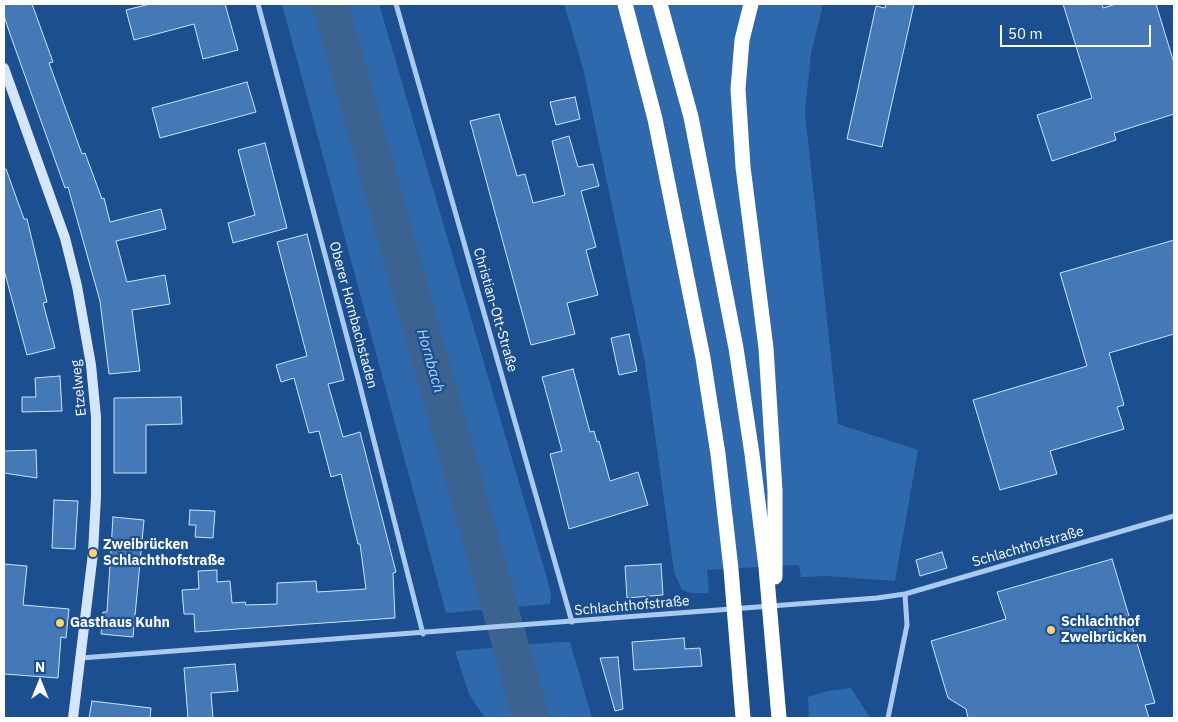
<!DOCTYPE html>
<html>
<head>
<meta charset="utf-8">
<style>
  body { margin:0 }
  #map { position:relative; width:1178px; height:722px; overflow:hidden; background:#1b4f8f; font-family:"IBM Plex Sans",sans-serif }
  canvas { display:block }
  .frame { position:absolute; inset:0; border:5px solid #fff; pointer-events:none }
  .north { position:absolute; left:15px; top:657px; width:50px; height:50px; -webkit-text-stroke:4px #1b4f8f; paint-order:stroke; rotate:0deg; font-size:14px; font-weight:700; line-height:20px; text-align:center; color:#fff }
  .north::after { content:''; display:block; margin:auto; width:18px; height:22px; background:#fff; clip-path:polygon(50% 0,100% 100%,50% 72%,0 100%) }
  .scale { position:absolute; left:1000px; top:25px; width:151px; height:22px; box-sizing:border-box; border:2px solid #fff; border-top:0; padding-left:6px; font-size:15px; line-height:18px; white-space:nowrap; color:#fff; -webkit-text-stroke:4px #1b4f8f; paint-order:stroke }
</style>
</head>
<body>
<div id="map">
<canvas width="1178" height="722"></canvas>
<div class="frame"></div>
<div class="north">N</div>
<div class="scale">50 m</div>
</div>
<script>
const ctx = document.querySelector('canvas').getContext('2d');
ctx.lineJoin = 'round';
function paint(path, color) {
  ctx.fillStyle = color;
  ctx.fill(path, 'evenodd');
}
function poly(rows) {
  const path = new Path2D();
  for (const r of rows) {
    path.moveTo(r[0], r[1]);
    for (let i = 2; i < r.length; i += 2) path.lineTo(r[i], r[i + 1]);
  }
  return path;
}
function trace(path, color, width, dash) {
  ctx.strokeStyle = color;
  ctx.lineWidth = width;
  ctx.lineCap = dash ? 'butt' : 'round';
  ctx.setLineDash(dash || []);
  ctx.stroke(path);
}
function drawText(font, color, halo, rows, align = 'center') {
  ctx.font = font + ' "IBM Plex Sans",sans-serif';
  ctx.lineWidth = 4.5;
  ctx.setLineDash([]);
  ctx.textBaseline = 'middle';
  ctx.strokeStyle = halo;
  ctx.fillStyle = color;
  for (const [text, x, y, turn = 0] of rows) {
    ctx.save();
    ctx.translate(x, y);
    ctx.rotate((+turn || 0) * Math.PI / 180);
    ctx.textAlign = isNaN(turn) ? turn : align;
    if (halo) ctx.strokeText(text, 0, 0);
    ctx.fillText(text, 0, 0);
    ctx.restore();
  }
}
paint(poly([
  [282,4,379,4,544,568,551,595,550,604,446,613],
  [564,4,823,4,811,53,805,112,838,424,918,450,895,581,826,576,801,577,799,565,776,566,707,570,709,593,691,593,682,590,674,572,645,363,583,68],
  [558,642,570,642,592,718,485,718,469,694,455,651],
  [851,688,870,718,809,718,808,697,828,691]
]), '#2e69ad');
trace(poly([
  [330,4,531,718]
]), '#3c6290', 36);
const building = poly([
  [4,4,32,4,53,62,49,63,82,154,85,153,102,199,104,198,110,222,161,209,166,229,116,241,127,282,165,275,170,304,132,310,140,371,109,374,100,301,68,187,65,188,10,34,4,16,4,4],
  [150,4,225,4,238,50,203,59,194,24,134,40,126,10,150,4],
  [886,4,914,4,882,147,847,139,876,6,885,8,886,4],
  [1063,4,1102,4,1103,8,1116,4,1156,4,1174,63,1174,114,1114,133,1116,140,1052,161,1037,115,1092,98,1063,4],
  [247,82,256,112,160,138,152,108,247,82],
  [575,97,580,119,556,125,550,102,575,97],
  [499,114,517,176,525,174,533,203,565,195,552,141,569,136,578,167,593,164,599,186,581,191,596,247,586,250,598,295,567,303,575,334,531,345,470,121,499,114],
  [265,143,287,228,233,243,228,223,255,215,238,150,265,143],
  [4,169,6,169,24,219,27,219,47,302,43,303,55,348,27,355,4,270,4,169],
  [307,234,344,380,328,384,343,437,360,432,396,572,393,573,395,618,195,632,194,614,184,614,182,590,199,589,198,571,217,570,217,582,230,581,232,603,245,602,246,605,277,604,277,583,316,581,317,592,366,589,360,544,358,544,341,474,331,477,319,431,309,433,294,378,281,382,276,365,307,356,277,242,307,234],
  [1174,240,1174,334,1109,353,1124,405,1117,407,1124,429,1050,451,1057,474,1000,490,973,400,1087,366,1060,273,1174,240],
  [629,334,637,371,619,375,611,338,629,334],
  [573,369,590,432,594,431,597,442,599,441,610,481,638,472,648,505,569,529,550,454,562,451,542,377,573,369],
  [60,376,62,411,22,412,22,397,36,397,35,378,60,376],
  [181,397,182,424,146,425,146,473,114,473,114,398,181,397],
  [36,450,37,478,4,473,4,451,36,450],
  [54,500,78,501,75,549,52,548,54,500],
  [190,510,215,511,213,538,195,537,196,525,189,525,190,510],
  [113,517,144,520,133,637,101,634,103,612,107,612,113,517],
  [942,552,947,568,920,576,916,560,942,552],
  [1112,559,1155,703,1145,705,1149,718,968,718,966,709,948,698,931,641,1006,619,997,592,1112,559],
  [4,564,27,566,23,605,69,609,66,638,61,637,58,678,4,674,4,564],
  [661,564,663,595,627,598,625,566,661,564],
  [684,638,685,649,700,648,702,666,634,670,632,642,684,638],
  [618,657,623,709,615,711,600,658,618,657],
  [235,664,238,691,211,693,213,718,188,718,184,668,235,664],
  [92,701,151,708,150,718,89,718,92,701]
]);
paint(building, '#4478b7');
trace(building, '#cfe3fa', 1);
trace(poly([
  [258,4,359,382,423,634],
  [396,4,572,622],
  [81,658,877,598,905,594,1174,516],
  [888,718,907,625,905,594]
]), '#a9c9ee', 5);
trace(poly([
  [4,68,65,238,77,286,91,365,96,417,96,496,93,553,73,718]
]), '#d6e6fa', 10);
trace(poly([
  [625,4,655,119,703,358,718,454,731,569,743,718],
  [660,4,691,117,736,348,752,454,766,567,779,718],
  [751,4,742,40,738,89,743,167,766,348,775,491,775,577]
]), '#fff', 15);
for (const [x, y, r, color] of [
  [93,553,5,"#ffd166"],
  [60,623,5,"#ffd166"],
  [1051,630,5,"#ffd166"]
]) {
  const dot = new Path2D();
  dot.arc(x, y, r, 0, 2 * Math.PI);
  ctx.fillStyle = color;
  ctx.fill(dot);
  trace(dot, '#1b4f8f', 2);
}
drawText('14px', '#fff', '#1b4f8f', [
  ["Christian-Ott-Straße",495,310,74],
  ["Oberer Hornbachstaden",353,315,75],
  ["Etzelweg",79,388,-96],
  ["Schlachthofstraße",1028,547,-16],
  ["Schlachthofstraße",632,606,-5]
]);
drawText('bold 14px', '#fff', '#1b4f8f', [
  ["Zweibrücken",103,545],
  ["Schlachthofstraße",103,561],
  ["Schlachthof",1061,622],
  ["Zweibrücken",1061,638],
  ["Gasthaus Kuhn",70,623]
], 'left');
drawText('italic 15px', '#b5d3f5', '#1b4f8f', [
  ["Hornbach",430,361,74]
]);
</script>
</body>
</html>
